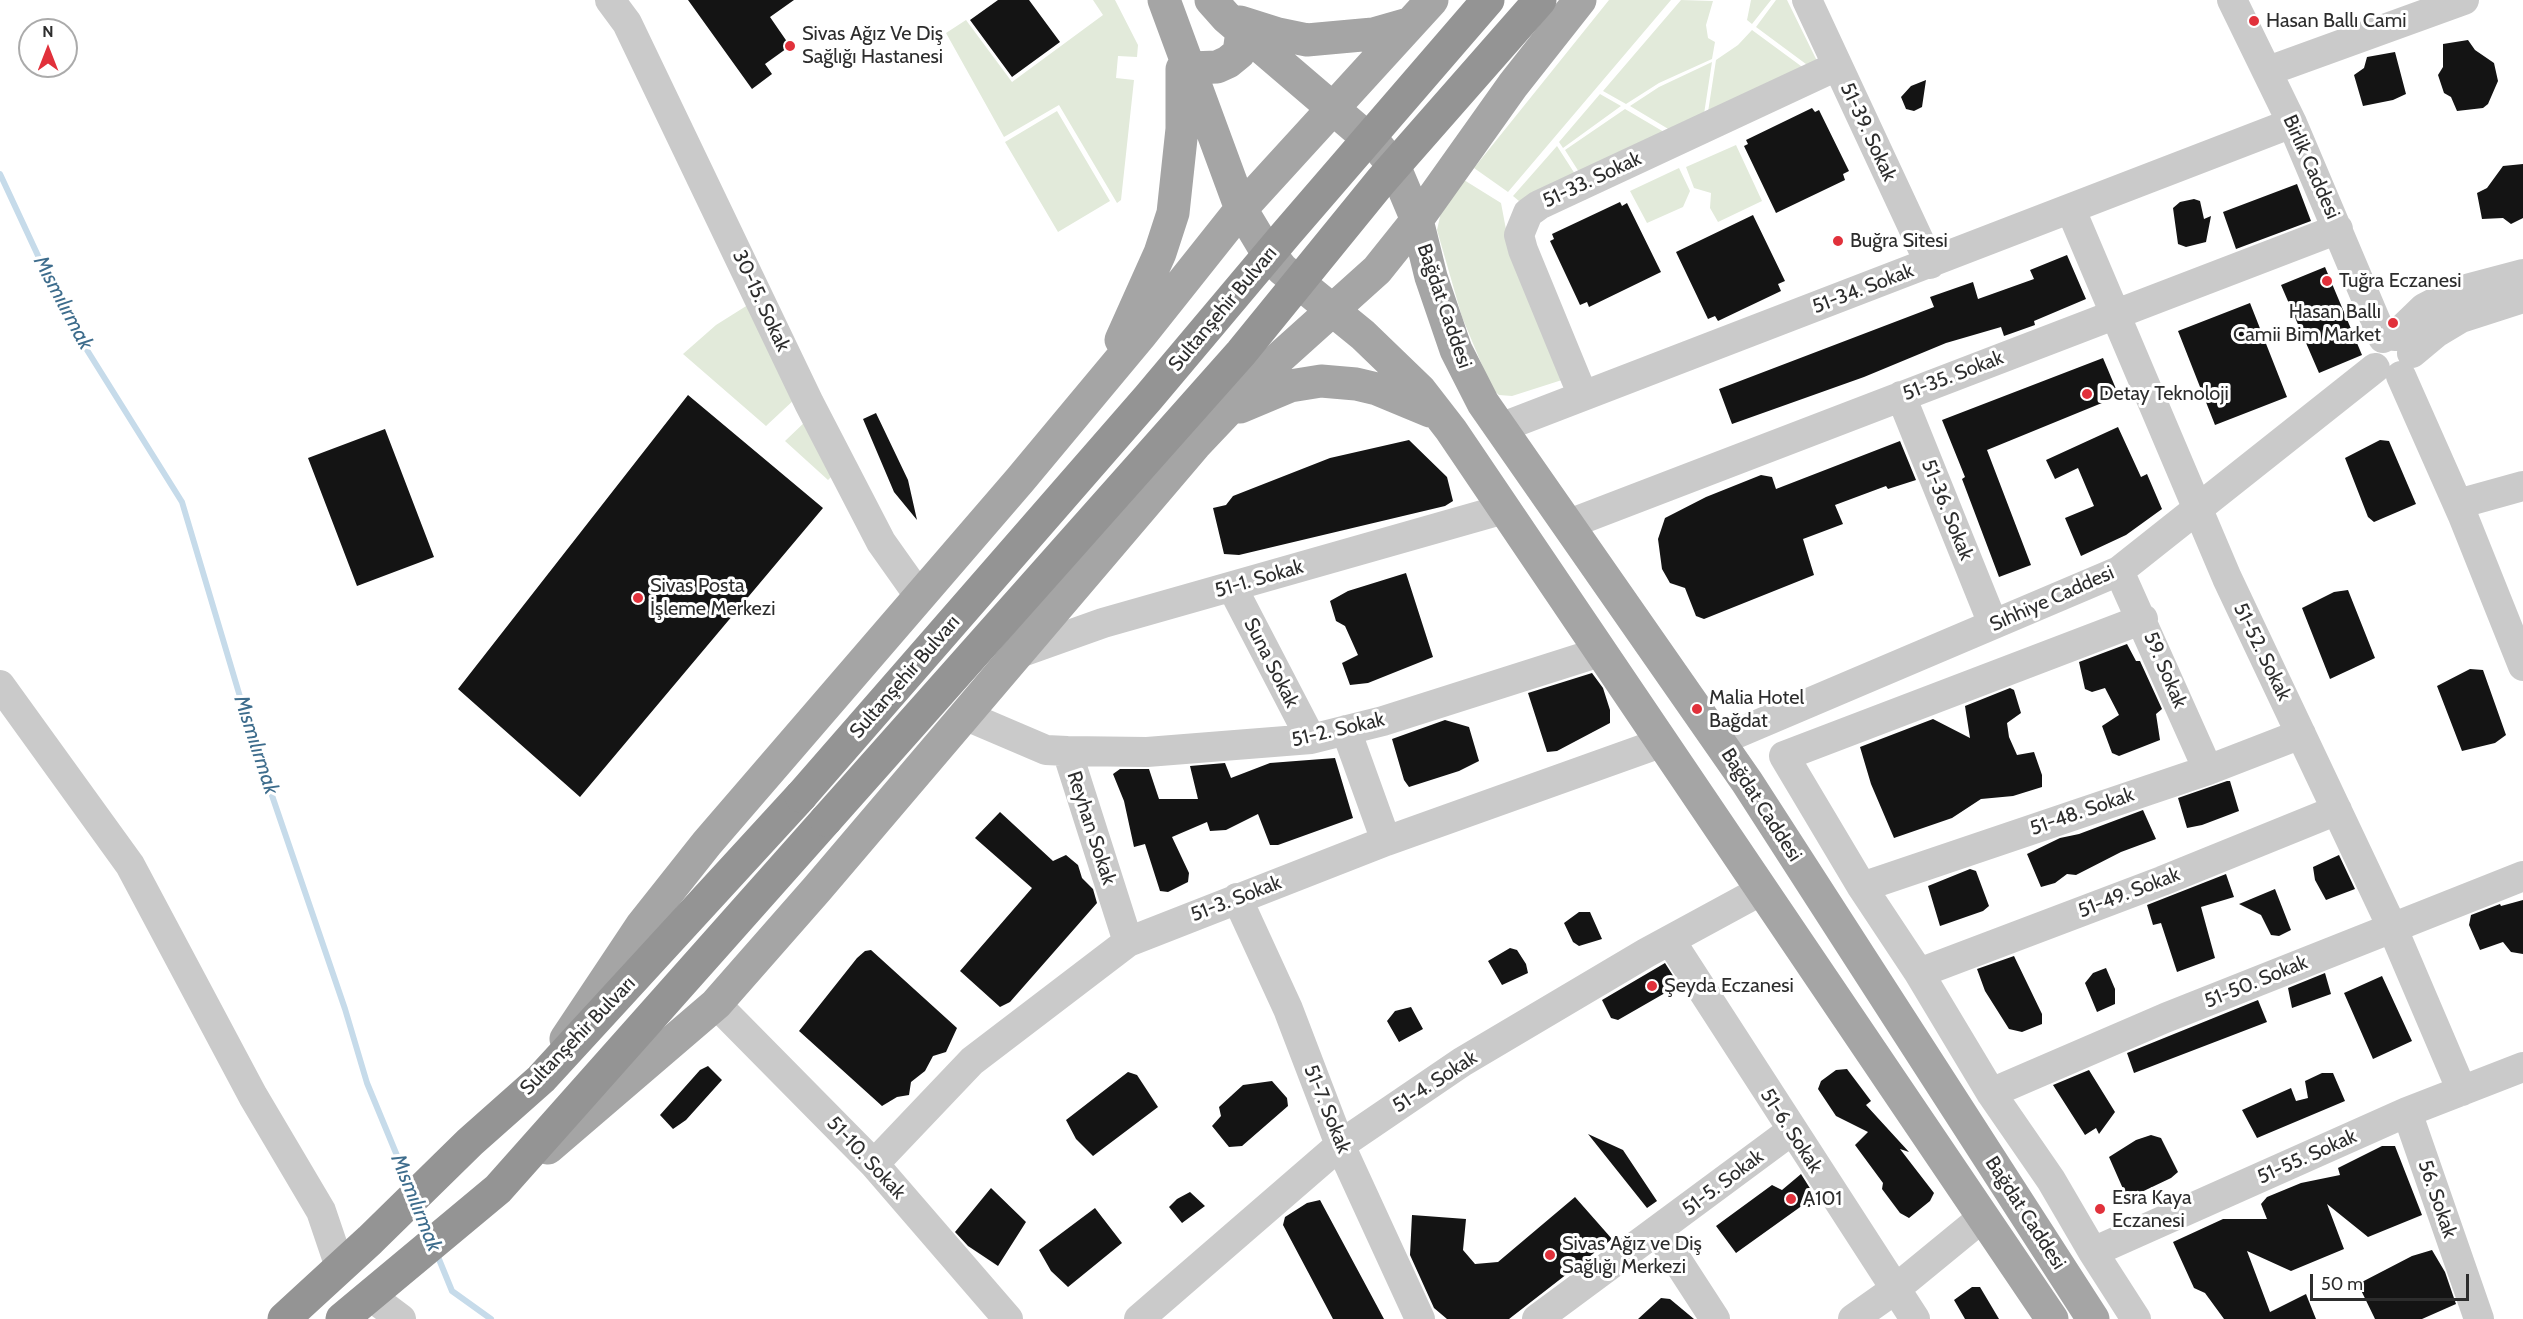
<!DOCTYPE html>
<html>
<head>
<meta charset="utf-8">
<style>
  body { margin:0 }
  #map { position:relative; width:2523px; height:1319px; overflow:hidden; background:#fff; font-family:Cabin,sans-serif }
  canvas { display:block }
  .north { position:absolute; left:18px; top:18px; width:60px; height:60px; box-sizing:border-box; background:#fff; border:2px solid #ababab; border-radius:50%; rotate:0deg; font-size:16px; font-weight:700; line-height:24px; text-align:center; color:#2d2d2d }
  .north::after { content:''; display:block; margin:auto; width:21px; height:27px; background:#e1313b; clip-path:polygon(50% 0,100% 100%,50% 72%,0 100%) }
  .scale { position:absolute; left:2310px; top:1274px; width:159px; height:27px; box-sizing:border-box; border:3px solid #2d2d2d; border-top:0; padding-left:8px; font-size:18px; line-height:21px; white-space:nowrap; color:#2d2d2d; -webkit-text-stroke:4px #fff; paint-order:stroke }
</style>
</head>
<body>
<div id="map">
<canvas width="2523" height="1319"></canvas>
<div class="north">N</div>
<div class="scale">50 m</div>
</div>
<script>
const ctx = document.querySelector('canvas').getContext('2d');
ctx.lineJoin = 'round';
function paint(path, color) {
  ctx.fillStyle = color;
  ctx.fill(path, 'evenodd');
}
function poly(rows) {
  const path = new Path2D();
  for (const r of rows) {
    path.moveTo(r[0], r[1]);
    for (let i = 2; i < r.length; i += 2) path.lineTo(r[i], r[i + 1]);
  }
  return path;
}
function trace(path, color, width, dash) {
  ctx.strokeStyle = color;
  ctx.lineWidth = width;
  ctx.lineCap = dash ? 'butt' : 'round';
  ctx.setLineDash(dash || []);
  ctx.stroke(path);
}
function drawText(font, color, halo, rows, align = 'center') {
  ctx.font = font + ' Cabin,sans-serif';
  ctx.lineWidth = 6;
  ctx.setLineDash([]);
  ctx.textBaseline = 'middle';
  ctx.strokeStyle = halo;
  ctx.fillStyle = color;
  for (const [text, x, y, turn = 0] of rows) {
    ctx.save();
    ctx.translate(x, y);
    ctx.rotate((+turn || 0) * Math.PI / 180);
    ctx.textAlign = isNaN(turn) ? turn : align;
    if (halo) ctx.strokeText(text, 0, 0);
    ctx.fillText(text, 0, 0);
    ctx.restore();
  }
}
paint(poly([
  [1093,0,1115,0,1138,45,1137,57,1118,56,1116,78,1134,80,1121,200,1117,203,1059,105,1004,137,946,33,966,20,1012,82,1103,15],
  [1609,0,1671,0,1508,192,1474,168],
  [1681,0,1713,1,1706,25,1708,38,1715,42,1712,59,1659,83,1626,104,1603,91],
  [1751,0,1771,0,1752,24,1747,20],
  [1776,0,1787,0,1818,63,1810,67,1756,27],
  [1752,30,1805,69,1708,112,1716,60,1738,45],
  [1712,62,1704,114,1670,130,1630,106,1659,87],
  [1600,94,1621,106,1563,148,1559,142],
  [1625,109,1664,132,1579,172,1565,150],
  [1057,111,1110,201,1058,232,1005,142],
  [1736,145,1762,201,1718,222,1710,208,1711,193,1694,188,1686,167],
  [1557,146,1575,174,1519,201,1513,196],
  [1679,168,1690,191,1683,207,1647,223,1630,191],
  [1464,180,1501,203,1508,240,1562,380,1512,396,1499,395,1492,389,1462,317,1437,230,1441,212],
  [751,303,796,398,766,426,683,354,716,325],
  [807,420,835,473,828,480,785,441]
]), '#e2eada');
trace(poly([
  [0,174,67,318,182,502,252,737,345,1009,367,1083,410,1187],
  [418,1207,429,1234],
  [436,1252,452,1291,491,1319]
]), '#c6dbea', 6);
paint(poly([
  [688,0,794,0,770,17,790,46,765,64,772,74,752,89],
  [998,0,1029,0,1060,42,1012,77,970,20],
  [2468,40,2475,50,2494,63,2498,81,2488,104,2483,108,2457,111,2451,97,2444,93,2438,75,2443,67,2443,44],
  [2395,52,2406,94,2393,100,2363,106,2354,75,2364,68,2367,57],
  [1926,80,1922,107,1914,111,1906,109,1901,97,1911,86],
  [1812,108,1815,112,1819,110,1849,171,1843,174,1845,180,1776,213,1744,146,1748,144,1746,140],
  [2523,164,2523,218,2511,224,2503,218,2482,219,2477,193,2487,188,2503,166],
  [2297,184,2311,221,2236,249,2223,212],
  [2194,199,2200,201,2204,219,2211,216,2206,242,2186,247,2178,244,2173,208,2180,202],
  [1620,202,1622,206,1627,203,1661,272,1589,307,1587,302,1580,305,1550,241,1554,239,1552,234],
  [1753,215,1785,281,1778,284,1781,291,1718,321,1715,316,1708,319,1676,252],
  [2067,255,2086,299,2034,321,2035,325,2004,336,2001,327,1946,343,1864,377,1732,424,1719,389,1934,307,1930,297,1973,282,1978,299,2034,279,2030,270],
  [2325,267,2362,355,2319,373,2281,285],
  [2250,303,2287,397,2215,425,2178,331],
  [2103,358,2119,396,1987,450,2031,565,1999,577,1962,479,1965,477,1942,420],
  [688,395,823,508,580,797,458,689],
  [876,413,908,480,917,520,894,492,863,419],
  [2118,427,2141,477,2147,474,2162,509,2126,535,2081,556,2065,518,2094,506,2078,468,2055,479,2046,460],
  [385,429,434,557,357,586,308,458],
  [1409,440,1447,477,1453,501,1445,506,1239,555,1224,554,1213,508,1226,505,1233,496,1330,458],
  [2380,440,2389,441,2416,504,2374,522,2368,517,2345,458],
  [1900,441,1916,480,1888,489,1886,486,1835,505,1843,524,1803,539,1814,575,1704,619,1696,616,1685,588,1670,583,1662,569,1658,539,1665,518,1706,497,1761,475,1772,477,1776,489],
  [1406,573,1433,657,1368,683,1350,685,1342,663,1358,655,1345,626,1336,621,1330,601,1348,591],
  [2348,590,2375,658,2330,679,2302,608,2334,592],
  [2127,644,2136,661,2140,661,2162,709,2156,714,2160,740,2119,756,2112,753,2102,726,2119,715,2105,688,2092,692,2085,689,2079,662],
  [2470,669,2483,670,2506,735,2495,743,2462,751,2437,686],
  [1592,673,1603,688,1610,710,1610,723,1557,751,1547,752,1528,693],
  [2010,688,2014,690,2021,713,2007,723,2009,737,2017,755,2034,752,2042,775,2042,787,2013,796,1981,799,1952,818,1894,838,1871,784,1860,747,1933,719,1970,738,1965,706],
  [1445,720,1469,727,1479,761,1459,771,1409,787,1404,780,1392,739],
  [1335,758,1353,818,1278,845,1270,845,1258,814,1226,830,1210,831,1207,822,1172,837,1189,873,1188,882,1168,892,1160,891,1145,844,1134,847,1124,801,1113,774,1120,769,1149,769,1159,799,1198,799,1190,766,1225,763,1231,778,1270,763],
  [2227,781,2230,781,2239,811,2202,825,2187,828,2178,798],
  [2143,810,2156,839,2121,852,2076,875,2067,874,2055,883,2041,887,2027,854,2060,838,2079,834],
  [1000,812,1053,861,1066,855,1078,865,1082,878,1093,889,1097,903,1010,1002,1000,1007,960,971,1032,888,975,838],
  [2339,855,2355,889,2326,900,2315,880,2313,867],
  [1970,869,1976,871,1989,906,1983,911,1940,926,1928,886],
  [2226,874,2234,897,2201,907,2215,958,2177,972,2161,923,2153,925,2147,905],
  [2275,889,2291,930,2279,936,2271,935,2261,915,2239,904],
  [2523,900,2523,954,2511,952,2503,942,2480,950,2469,925,2471,915,2500,904,2501,906],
  [1579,912,1590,912,1602,939,1579,946,1573,942,1564,923],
  [1510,948,1517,950,1526,964,1528,973,1502,985,1488,961],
  [871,950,957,1028,946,1052,933,1056,925,1071,911,1082,909,1095,897,1097,882,1106,799,1031,857,958,865,951],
  [2014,956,2042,1014,2042,1024,2022,1032,2009,1029,1985,991,1977,969],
  [1665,963,1679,985,1618,1020,1611,1018,1602,1000],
  [2106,968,2115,989,2115,1004,2097,1012,2085,983,2093,973],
  [2325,973,2331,994,2292,1008,2288,988],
  [2382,976,2412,1041,2373,1059,2344,993],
  [2258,1000,2267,1022,2134,1073,2127,1053],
  [1411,1007,1423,1029,1399,1042,1387,1021,1395,1011],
  [708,1066,722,1080,686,1120,673,1129,660,1115,700,1070],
  [1847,1069,1871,1101,1866,1105,1909,1152,1900,1149,1934,1193,1930,1201,1909,1218,1900,1213,1882,1189,1883,1183,1855,1145,1868,1132,1836,1116,1818,1089,1821,1081,1836,1070],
  [2089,1070,2115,1112,2099,1134,2096,1128,2085,1135,2053,1085],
  [1128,1072,1137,1075,1158,1107,1093,1156,1076,1139,1066,1120],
  [2322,1073,2333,1073,2345,1101,2257,1138,2242,1110,2291,1088,2296,1101,2308,1098,2305,1081],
  [1272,1081,1287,1098,1288,1106,1242,1146,1229,1147,1212,1126,1221,1116,1219,1107,1243,1085],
  [1588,1134,1623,1150,1657,1201,1647,1208],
  [2151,1135,2161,1138,2178,1172,2171,1178,2131,1197,2124,1191,2109,1157,2136,1140],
  [2382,1146,2395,1146,2422,1215,2368,1237,2327,1204,2344,1249,2291,1271,2247,1251,2270,1312,2306,1294,2316,1319,2224,1319,2205,1293,2194,1288,2173,1242,2223,1219,2267,1219,2261,1204,2267,1197,2301,1183,2340,1175,2338,1168],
  [1801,1174,1818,1201,1809,1207,1803,1205,1736,1253,1716,1226,1772,1185,1782,1190],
  [991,1188,1026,1222,998,1266,968,1246,955,1232],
  [1190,1192,1205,1206,1182,1223,1169,1207,1177,1199],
  [1575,1197,1612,1239,1509,1319,1447,1319,1434,1308,1410,1255,1412,1215,1466,1219,1463,1250,1475,1264,1498,1262],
  [1320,1200,1384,1319,1333,1319,1283,1225,1285,1217,1307,1203],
  [1095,1208,1122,1243,1068,1287,1051,1271,1039,1250],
  [2432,1250,2445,1272,2456,1304,2422,1319,2375,1319,2358,1284,2412,1256],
  [1972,1287,1980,1287,1999,1319,1965,1319,1954,1300],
  [1661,1298,1670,1299,1694,1319,1638,1319]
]), '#141414');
trace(poly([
  [610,0,627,23,809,403,881,542,920,597],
  [1807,0,1930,264],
  [2232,0,2292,123,2383,338],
  [2268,71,2464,0],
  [2071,210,2227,578,2392,927,2462,1091],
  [2395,336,2424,308,2455,292,2523,274],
  [2412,353,2436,333,2461,318,2523,298],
  [2401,376,2463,516,2523,666],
  [1583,396,1523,250,1519,235,1528,213,1539,205,1837,66],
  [1901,396,1993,624],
  [1500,428,2292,123],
  [2458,504,2523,486],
  [1569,524,2338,229],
  [2119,571,2208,770],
  [1232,587,1311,739],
  [1016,654,1103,623,1504,509],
  [0,685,130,865,253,1096,321,1211,340,1267],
  [964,715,1046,750,1067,751,1128,942],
  [1346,730,1386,841],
  [1719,741,2119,571,2375,368],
  [1067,751,1147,752,1311,739,1383,721,1600,652],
  [1862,887,2208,770,2301,734],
  [1237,898,1288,1009,1340,1145,1420,1319],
  [1670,940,1915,1319],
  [1919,973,2162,881,2337,810],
  [716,1004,874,1164,1008,1319],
  [1991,1093,2165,1018,2523,876],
  [2407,1112,2479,1319],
  [874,1164,972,1061,1128,942,1386,841,1663,742],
  [1658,1231,1715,1319],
  [2093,1252,2407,1112,2523,1067],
  [369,1295,401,1319],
  [1139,1319,1340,1145,1462,1062,1646,953,1762,890],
  [1537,1319,1791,1131],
  [1853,1319,1894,1290,1983,1217],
  [2136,1319,2093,1252,2051,1180,1991,1093,1919,973,1862,887,1784,756,2143,619]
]), '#cacaca', 30);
trace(poly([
  [1164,0,1241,209,1262,244,1282,269,1363,335,1420,390,1451,430,2052,1319],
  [1211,0,1227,18,1379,148,1395,168,1417,220,1431,277,1456,350,1483,403,1747,782,2093,1319],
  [1240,22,1278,34,1307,40,1373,34,1408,24],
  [1190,68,1217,67,1228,62,1239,53,1242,31],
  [1121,340,1160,253,1173,213,1182,129,1182,69],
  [1240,407,1290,386,1321,381,1356,384,1377,389,1430,411],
  [566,1039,642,925,707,843,1020,480,1140,336,1241,209,1432,0],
  [548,1148,716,1004,817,889,1195,445,1268,368,1377,270,1417,220,1513,85,1580,0]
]), '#a5a5a5', 33);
trace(poly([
  [284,1319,370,1240,470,1142,541,1079,801,796],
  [342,1319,498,1189,826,820]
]), '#949494', 33);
trace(poly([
  [801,796,1148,398,1286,234,1488,0],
  [826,820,1241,353,1381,181,1540,0]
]), '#949494', 33);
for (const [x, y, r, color] of [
  [2254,21,6,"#e1313b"],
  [790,46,6,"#e1313b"],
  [1838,241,6,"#e1313b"],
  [2327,281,6,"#e1313b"],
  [2393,323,6,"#e1313b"],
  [2087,394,6,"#e1313b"],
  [638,598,6,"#e1313b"],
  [1697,709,6,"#e1313b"],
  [1652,986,6,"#e1313b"],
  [1791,1199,6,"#e1313b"],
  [2100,1209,6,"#e1313b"],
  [1550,1255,6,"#e1313b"]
]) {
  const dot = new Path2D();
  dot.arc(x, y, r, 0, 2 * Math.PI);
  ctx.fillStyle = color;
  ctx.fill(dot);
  trace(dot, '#fff', 2);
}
drawText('20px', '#2d2d2d', '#fff', [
  ["Hasan Ballı Cami",2266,21],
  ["Sivas Ağız Ve Diş",802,34],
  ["Sağlığı Hastanesi",802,57],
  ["Buğra Sitesi",1850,241],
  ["Tuğra Eczanesi",2339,281],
  ["Hasan Ballı",2381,312,"right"],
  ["Camii Bim Market",2381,335,"right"],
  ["Detay Teknoloji",2099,394],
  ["Sivas Posta",650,586],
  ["İşleme Merkezi",650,609],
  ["Malia Hotel",1709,698],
  ["Bağdat",1709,721],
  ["Şeyda Eczanesi",1664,986],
  ["Esra Kaya",2112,1198],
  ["Eczanesi",2112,1221],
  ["A101",1803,1199],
  ["Sivas Ağız ve Diş",1562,1244],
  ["Sağlığı Merkezi",1562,1267]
], 'left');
drawText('20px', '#2d2d2d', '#fff', [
  ["51-39. Sokak",1868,132,65],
  ["Birlik Caddesi",2311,167,66],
  ["51-33. Sokak",1592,180,-25],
  ["51-34. Sokak",1863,289,-21],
  ["30-15. Sokak",761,301,65],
  ["Bağdat Caddesi",1444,306,71],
  ["Sultanşehir Bulvarı",1223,309,-50],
  ["51-35. Sokak",1953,376,-21],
  ["51-36. Sokak",1947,510,68],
  ["51-1. Sokak",1259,579,-16],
  ["Sıhhiye Caddesi",2052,599,-24],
  ["51-52. Sokak",2262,652,64],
  ["Suna Sokak",1271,663,63],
  ["59. Sokak",2165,670,67],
  ["Sultanşehir Bulvarı",905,677,-49],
  ["51-2. Sokak",1338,730,-13],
  ["Bağdat Caddesi",1761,805,57],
  ["51-48. Sokak",2082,812,-19],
  ["Reyhan Sokak",1091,828,72],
  ["51-49. Sokak",2129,893,-21],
  ["51-3. Sokak",1236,899,-21],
  ["51-50. Sokak",2256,982,-22],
  ["Sultanşehir Bulvarı",578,1036,-46],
  ["51-4. Sokak",1435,1082,-33],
  ["51-7. Sokak",1327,1109,68],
  ["51-6. Sokak",1791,1131,57],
  ["51-55. Sokak",2307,1157,-24],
  ["51-10. Sokak",866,1158,47],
  ["51-5. Sokak",1723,1183,-37],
  ["56. Sokak",2437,1199,71],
  ["Bağdat Caddesi",2025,1213,57]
]);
drawText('italic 21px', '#3d6c8c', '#fff', [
  ["Mısmılırmak",63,303,62],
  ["Mısmılırmak",256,745,72],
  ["Mısmılırmak",416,1203,68]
]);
</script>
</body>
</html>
